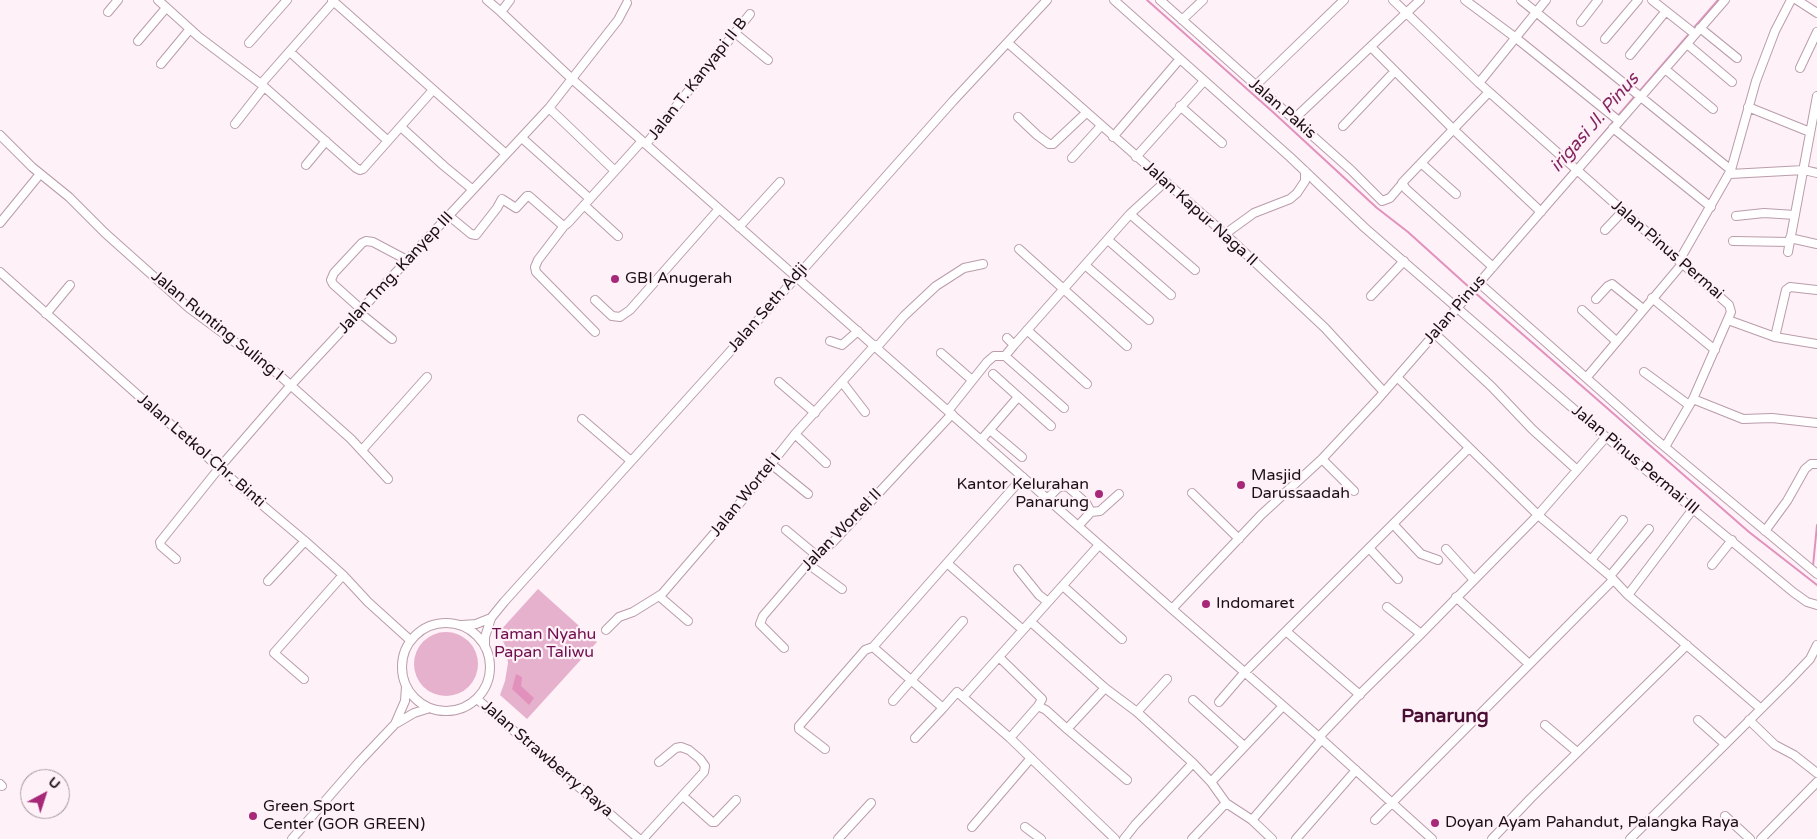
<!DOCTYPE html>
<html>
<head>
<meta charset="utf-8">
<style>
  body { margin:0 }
  #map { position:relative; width:1817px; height:839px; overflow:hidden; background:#fef1f7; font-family:"Varela Round",sans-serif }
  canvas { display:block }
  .north { position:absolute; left:20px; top:769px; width:50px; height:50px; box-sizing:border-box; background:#fef1f7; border:1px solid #a3979d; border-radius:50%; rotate:40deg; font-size:14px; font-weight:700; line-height:20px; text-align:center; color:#1b1016 }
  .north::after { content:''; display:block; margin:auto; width:18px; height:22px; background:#a72879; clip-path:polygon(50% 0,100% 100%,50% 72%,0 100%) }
</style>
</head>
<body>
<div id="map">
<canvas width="1817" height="839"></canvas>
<div class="north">U</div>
</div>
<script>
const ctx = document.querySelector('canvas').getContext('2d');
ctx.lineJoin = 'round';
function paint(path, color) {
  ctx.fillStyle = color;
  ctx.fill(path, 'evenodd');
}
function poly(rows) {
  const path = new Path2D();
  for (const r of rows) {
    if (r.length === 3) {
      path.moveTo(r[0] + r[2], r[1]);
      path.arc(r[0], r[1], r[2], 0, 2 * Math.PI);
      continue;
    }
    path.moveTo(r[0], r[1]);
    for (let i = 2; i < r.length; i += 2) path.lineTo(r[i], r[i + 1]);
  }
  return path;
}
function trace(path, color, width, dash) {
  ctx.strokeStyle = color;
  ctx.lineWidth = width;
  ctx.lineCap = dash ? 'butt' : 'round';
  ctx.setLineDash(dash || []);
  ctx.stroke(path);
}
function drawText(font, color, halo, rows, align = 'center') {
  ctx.font = font + ' "Varela Round",sans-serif';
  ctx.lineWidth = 4.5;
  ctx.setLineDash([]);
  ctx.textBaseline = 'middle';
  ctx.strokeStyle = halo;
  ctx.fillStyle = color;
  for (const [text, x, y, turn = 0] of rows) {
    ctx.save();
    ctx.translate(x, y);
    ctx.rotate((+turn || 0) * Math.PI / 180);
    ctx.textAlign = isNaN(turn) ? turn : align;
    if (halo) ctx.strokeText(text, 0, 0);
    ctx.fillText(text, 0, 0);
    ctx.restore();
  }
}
paint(poly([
  [538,589,597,642,527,719,500,695,505,681,508,663,506,648,499,632],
  [446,664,32]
]), '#e6b1cd');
paint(poly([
  [516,674,522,677,521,686,534,698,529,705,512,689]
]), '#e291bd');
trace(poly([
  [1147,0,1274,113,1377,208,1408,232,1470,288],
  [1692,30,1718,0],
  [1638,93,1689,34],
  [1617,117,1635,96],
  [1575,167,1614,121],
  [1539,208,1572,170],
  [1473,291,1749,532,1817,585],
  [1813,566,1817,525]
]), '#e291bd', 2);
const minor = poly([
  [158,0,199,37,261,84],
  [332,0,506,154],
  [487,0,501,12],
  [510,0,501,12,572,79,1172,609,1319,737,1432,839],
  [1114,0,1290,157,1365,228,1606,437,1793,592,1807,602,1817,605],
  [1160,0,1351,170,1382,201,1390,198,1402,184],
  [1393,0,1479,83,1729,305,1731,312,1693,399,1665,447],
  [1465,0,1516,38,1619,121],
  [1521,0,1731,170,1679,261],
  [1652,0,1695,34],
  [1797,0,1817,13],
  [334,1,261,84,356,168,360,170,363,169,433,90],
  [108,12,118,0],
  [1182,20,1203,0],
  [1581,22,1598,0],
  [1700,28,1737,58],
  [735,33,768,60],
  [1605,39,1638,0],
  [138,41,166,8],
  [249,43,287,0],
  [1008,43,1225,234,1325,328,1384,392],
  [1687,44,1732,82],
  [1371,47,1453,129,1541,212],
  [290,52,388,141],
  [1630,55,1666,11],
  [161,64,190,29],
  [1800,68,1817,32],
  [1665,69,1713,109],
  [1479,83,1546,0],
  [1255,86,1344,0],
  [1489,92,1402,183,1406,189,1493,267],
  [1180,106,1222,143],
  [1748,107,1810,132],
  [1018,117,1037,135,1049,144,1053,144,1086,113],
  [1294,119,1420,0],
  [235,124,264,87],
  [1343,126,1395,71],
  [401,127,444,166,472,189],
  [1613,128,1711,207],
  [0,135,32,167,69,197,105,233,189,308,278,374,351,439,388,479],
  [1113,137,1179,60],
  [522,138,589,198],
  [646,144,750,14],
  [1136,157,1204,81],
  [1072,158,1101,126],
  [1421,163,1456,194],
  [306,165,326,141],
  [1731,170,1756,81,1775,31,1791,0],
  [615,171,642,141],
  [1730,174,1804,170,1817,173],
  [584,205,618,236],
  [1130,214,1195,270],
  [448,215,471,234,476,235,497,208,502,199,516,208,527,196,529,196,561,224,564,226,568,223,615,171,549,108],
  [1736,216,1764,213,1795,215],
  [0,223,40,174],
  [564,226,538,260,535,267,536,272,595,332],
  [739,227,780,182],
  [1605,230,1623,211],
  [1225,234,1254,213,1290,199,1297,193,1305,181,1305,171],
  [1790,238,1817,244],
  [1108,240,1171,295],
  [1733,241,1790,242],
  [1019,249,1127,346],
  [1788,252,1817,96],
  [1085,265,1149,320],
  [0,272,242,488,305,541,343,575,368,602,410,640],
  [1479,283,1653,437,1817,574],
  [1371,296,1404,261],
  [1652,298,1715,350],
  [1596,299,1608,286,1612,284,1643,309],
  [595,300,612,316,620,317,630,310,719,209],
  [362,310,333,284,331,280,334,273,362,243,366,241,373,242,407,260],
  [1582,310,1616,341],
  [360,313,392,339],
  [46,314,70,285],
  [1728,320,1775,337,1817,344],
  [1027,330,1087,384],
  [1434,333,1492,387,1532,429,1577,470],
  [1775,337,1786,290,1790,287,1817,290],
  [1007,338,1014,345,1130,214,1165,182],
  [830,341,842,345,858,331],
  [877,347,904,316,936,286,964,268,983,264],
  [941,353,972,380],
  [1005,356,1064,408],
  [1644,372,1689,405],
  [993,374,1051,426],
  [1397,377,1538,515,1610,576,1628,595,1760,708],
  [1587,377,1682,264],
  [779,382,815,413],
  [842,382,865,412],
  [1693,399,1743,419,1772,418,1817,423],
  [948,411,987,362,994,356,1005,356,1014,345],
  [582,419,631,461],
  [990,430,1022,457],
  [795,434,826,463],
  [981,440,1018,397],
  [362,450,427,377],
  [1322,459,1354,491],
  [771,464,808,494],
  [1192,493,1239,539],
  [1047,499,1058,488,1063,486,1068,487,1086,503,1091,512],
  [1393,524,1421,554,1438,560],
  [1078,526,1091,512,1100,511,1119,494],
  [786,530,816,555],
  [1765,531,1787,501,1805,469,1811,464,1817,464],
  [1369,548,1398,579],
  [1446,549,1474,580],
  [176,559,161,546,160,542,220,467,291,385,549,108,618,20,627,3],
  [1591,560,1623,520],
  [947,563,1023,477],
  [808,564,842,589],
  [1712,565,1732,540],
  [1018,569,1039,595,1048,602],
  [1610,576,1649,529],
  [268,581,305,541],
  [1063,586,1122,639],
  [1628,595,1693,509],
  [659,596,688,621],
  [1456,597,1529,664],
  [1387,607,1421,634],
  [1172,609,1261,515,1322,459,1378,399,1725,0],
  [1031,622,1105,688,1137,712,1167,679],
  [446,667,44],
  [462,625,476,624,491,618],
  [606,630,619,617,633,612,662,594,736,508,795,434,875,345],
  [1023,630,947,563,873,647,943,708,957,692,963,697,1099,545],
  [1287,632,1360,695],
  [485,647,485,637,491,618,504,602,727,355,953,101,1047,0],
  [784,648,760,624,763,616,812,559,833,542,952,414],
  [999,657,1039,696,1042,699,1038,706],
  [304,679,274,653,343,575],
  [963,697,1010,738,1115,839],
  [477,699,639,839],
  [1193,700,1244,746],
  [893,701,963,621],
  [1219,702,1244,673,1469,448],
  [1137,712,1193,763,1211,782,1283,706],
  [1698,720,1725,744],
  [1749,720,1775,745,1794,755,1817,773],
  [397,723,414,713,430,708],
  [1545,725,1577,752],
  [1067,729,1105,688],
  [1319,737,1357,697,1421,634,1538,515,1606,437],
  [915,738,943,708],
  [1010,738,1038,706,1046,710,1067,729,1127,780],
  [825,749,799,729,799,726,865,650,873,647],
  [1211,782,1226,803,1252,820],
  [0,784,2,786],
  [683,796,712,822,715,822,736,800],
  [1725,816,1750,839],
  [1375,820,1613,580],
  [972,827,1031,758],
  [1025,827,1041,839],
  [292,839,359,762,395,724,405,701,406,686],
  [643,839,704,772,705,766,700,759,689,750,681,747,676,748,659,762],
  [838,839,871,803],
  [1124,839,1135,825,1193,763],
  [1192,839,1226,803],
  [1272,839,1252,820,1322,739],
  [1296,839,1356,770],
  [1492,839,1531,798,1687,645],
  [1630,839,1788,682,1810,659,1817,645],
  [1761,839,1817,782]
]);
trace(minor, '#ba9cab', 10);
trace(minor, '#fff', 8);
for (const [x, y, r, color] of [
  [615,279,5,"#a72879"],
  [1241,485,5,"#a72879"],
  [1099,494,5,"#a72879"],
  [1206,604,5,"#a72879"],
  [253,816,5,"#a72879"],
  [1435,823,5,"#a72879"]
]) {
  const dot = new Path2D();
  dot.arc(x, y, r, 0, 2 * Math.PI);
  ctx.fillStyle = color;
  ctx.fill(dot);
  trace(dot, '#fef1f7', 2);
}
drawText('16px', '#1b1016', '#fef1f7', [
  ["Jalan T. Kanyapi II B",698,79,-52],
  ["Jalan Pakis",1282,109,41],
  ["Jalan Kapur Naga II",1200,214,42],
  ["Jalan Pinus Permai",1667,250,41],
  ["Jalan Tmg. Kanyep III",396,273,-47],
  ["Jalan Seth Adji",768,308,-49],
  ["Jalan Pinus",1455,310,-49],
  ["Jalan Runting Suling I",217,326,39],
  ["Jalan Letkol Chr. Binti",201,451,41],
  ["Jalan Pinus Permai III",1635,460,40],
  ["Jalan Wortel I",746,495,-51],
  ["Jalan Wortel II",842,530,-46],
  ["Jalan Strawberry Raya",547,759,41]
]);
drawText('16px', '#1b1016', '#fef1f7', [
  ["GBI Anugerah",625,279],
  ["Masjid",1251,476],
  ["Darussaadah",1251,494],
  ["Kantor Kelurahan",1089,485,"right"],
  ["Panarung",1089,503,"right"],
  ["Indomaret",1216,604],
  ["Green Sport",263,807],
  ["Center (GOR GREEN)",263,825],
  ["Doyan Ayam Pahandut, Palangka Raya",1445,823]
], 'left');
drawText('16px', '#6f0d4e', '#fef1f7', [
  ["Taman Nyahu",544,635],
  ["Papan Taliwu",544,653]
]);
drawText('italic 18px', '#842661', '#fef1f7', [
  ["irigasi Jl. Pinus",1595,123,-49]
]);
drawText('bold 19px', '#4a0d34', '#fef1f7', [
  ["Panarung",1445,717]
]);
</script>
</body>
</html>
